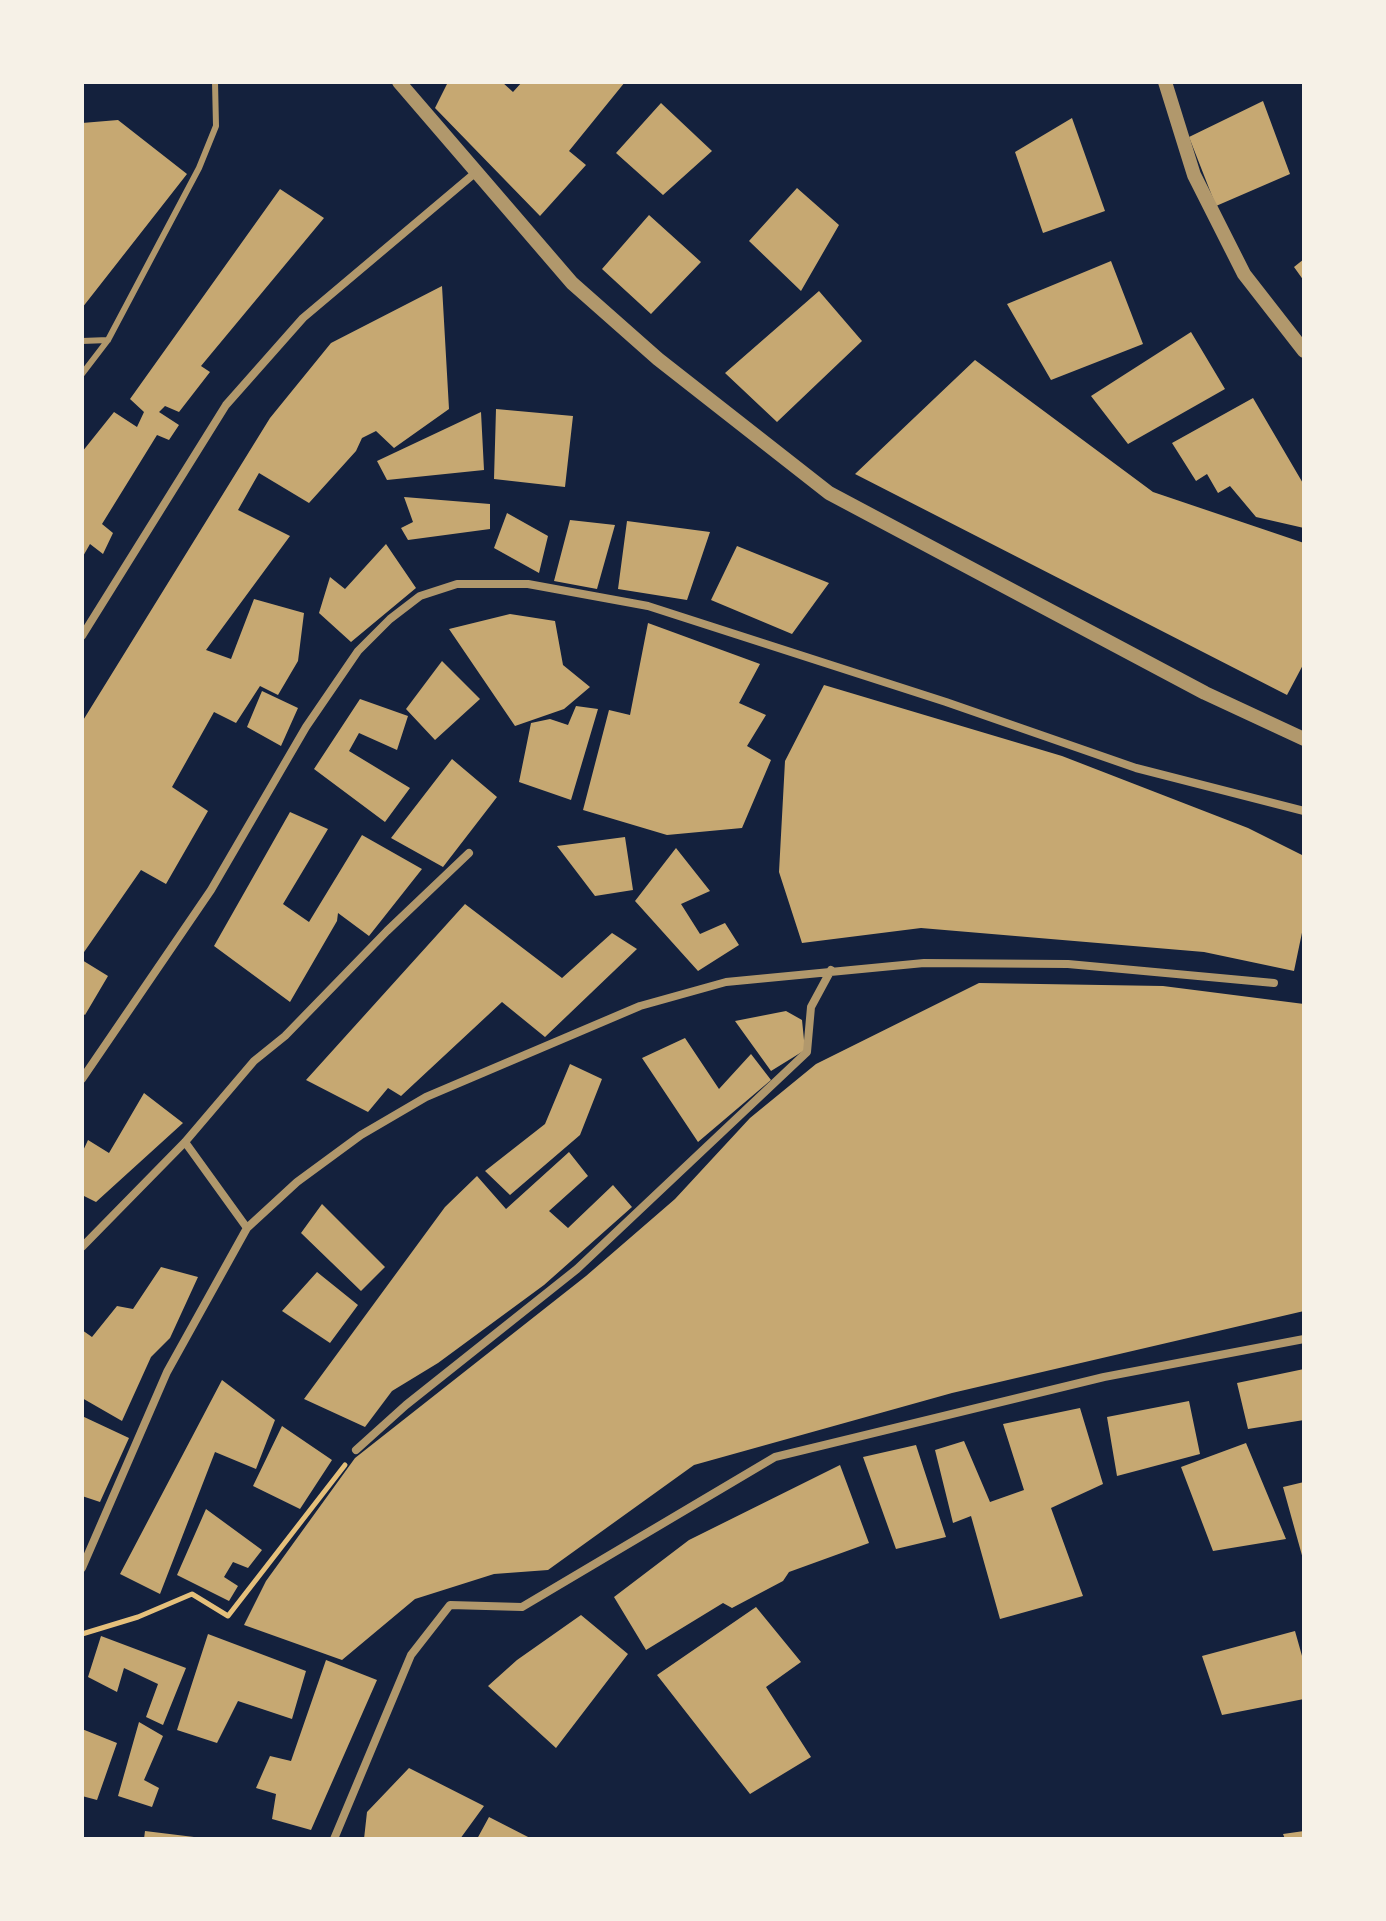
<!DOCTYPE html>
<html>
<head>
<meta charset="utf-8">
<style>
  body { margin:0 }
  #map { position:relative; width:1386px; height:1921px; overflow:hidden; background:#14213d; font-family:Lora,serif }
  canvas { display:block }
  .frame { position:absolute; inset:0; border:84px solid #f6f1e7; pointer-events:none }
</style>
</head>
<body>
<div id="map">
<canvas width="1386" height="1921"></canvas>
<div class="frame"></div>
</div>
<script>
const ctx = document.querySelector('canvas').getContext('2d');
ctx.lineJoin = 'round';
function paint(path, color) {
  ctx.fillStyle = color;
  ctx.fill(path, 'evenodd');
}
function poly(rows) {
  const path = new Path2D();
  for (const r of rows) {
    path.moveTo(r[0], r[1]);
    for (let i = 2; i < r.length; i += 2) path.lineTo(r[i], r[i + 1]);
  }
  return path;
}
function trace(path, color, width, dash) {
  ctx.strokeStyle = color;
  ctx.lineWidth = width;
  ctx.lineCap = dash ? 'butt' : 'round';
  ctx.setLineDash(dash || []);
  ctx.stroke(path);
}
paint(poly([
  [448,82,502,82,513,92,522,82,625,82,569,151,586,165,540,216,435,108],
  [1263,101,1290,174,1216,206,1189,137],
  [661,103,712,151,663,195,616,153],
  [1072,118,1105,211,1043,233,1015,152],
  [118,120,187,174,82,308,82,123],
  [797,188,839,225,801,291,749,241],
  [280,189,324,218,201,366,210,372,179,412,165,406,159,412,179,425,169,440,157,435,102,524,113,533,103,554,90,544,82,558,82,452,114,412,137,427,144,412,130,399],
  [649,215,701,262,651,314,602,269],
  [1304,259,1304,281,1294,267],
  [1111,261,1143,344,1051,380,1007,304],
  [442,286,449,409,394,448,376,431,362,438,356,451,309,503,259,473,238,510,290,536,206,650,231,659,254,599,304,613,298,661,278,695,260,686,236,723,214,712,172,787,208,811,166,884,141,870,82,955,82,722,270,418,331,343],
  [819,291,862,341,777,422,725,373],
  [1191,332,1225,389,1128,444,1091,396],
  [975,360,1153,492,1304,543,1304,663,1287,695,855,474],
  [1253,398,1304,485,1304,528,1256,517,1230,486,1218,493,1207,474,1196,481,1172,443],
  [496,409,573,416,565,487,494,479],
  [481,412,484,470,387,480,377,461],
  [404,497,490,504,490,529,408,540,401,528,413,522],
  [507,513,548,536,539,573,494,548],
  [570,520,615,525,597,589,554,581],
  [627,521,710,532,687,600,618,589],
  [386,544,416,588,351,642,319,613,330,577,345,589],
  [737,546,829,583,792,634,711,600],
  [510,614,555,621,563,665,590,687,564,709,515,726,449,629],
  [648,623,760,664,739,703,766,715,747,746,771,760,742,828,667,835,583,810,609,710,630,715],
  [442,661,480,699,435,740,406,709],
  [824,685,1062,756,1248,828,1304,856,1304,923,1294,971,1204,952,921,928,802,943,779,872,785,761],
  [262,691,298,708,281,746,247,727],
  [360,699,408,716,397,750,359,733,349,751,410,788,385,822,314,769],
  [576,706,598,709,571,800,519,782,531,723,550,719,568,725],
  [452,759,497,797,443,867,391,838],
  [290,812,328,829,283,904,309,922,362,835,422,869,369,936,338,913,337,921,290,1002,214,946],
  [625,837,633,890,595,896,557,846],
  [676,848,710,891,681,904,700,934,725,923,739,945,698,971,635,901],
  [465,904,562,978,612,933,637,949,545,1037,502,1002,401,1096,388,1088,368,1112,306,1080],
  [82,960,108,976,85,1015,82,1013],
  [979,983,1163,986,1304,1004,1304,1311,952,1393,694,1465,548,1570,494,1574,415,1599,342,1660,244,1625,266,1581,355,1458,586,1276,675,1199,750,1118,816,1064],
  [786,1011,802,1020,805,1050,771,1071,735,1021],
  [685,1038,719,1089,751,1054,771,1080,698,1142,642,1058],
  [570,1064,602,1079,580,1135,510,1195,485,1171,545,1124],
  [144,1093,183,1123,96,1202,82,1195,82,1153,88,1140,109,1153],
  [569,1152,588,1176,549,1211,568,1228,613,1185,632,1207,544,1285,438,1363,392,1391,365,1427,304,1399,445,1207,477,1176,506,1209],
  [322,1204,385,1267,361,1291,301,1233],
  [161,1267,198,1277,170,1338,151,1357,122,1421,82,1398,82,1330,92,1337,117,1306,133,1309],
  [317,1272,358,1305,330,1343,282,1311],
  [1304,1369,1304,1420,1248,1429,1237,1383],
  [222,1380,275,1420,256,1469,215,1452,160,1594,120,1574],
  [1189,1401,1200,1454,1117,1476,1107,1417],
  [1080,1408,1103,1484,1051,1508,1083,1596,1000,1619,971,1516,953,1523,935,1450,964,1441,990,1502,1024,1490,1003,1424],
  [82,1416,129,1438,100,1502,82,1496],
  [282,1426,332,1460,300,1509,253,1486],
  [1246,1443,1286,1539,1213,1551,1181,1467],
  [916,1445,946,1537,896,1549,863,1457],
  [840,1465,869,1543,789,1572,783,1581,732,1608,723,1603,646,1650,614,1597,689,1540],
  [1304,1482,1304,1559,1303,1559,1283,1487],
  [206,1509,262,1550,248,1568,233,1562,224,1577,238,1586,229,1601,177,1575],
  [756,1607,801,1662,766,1687,811,1757,750,1794,657,1675],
  [581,1615,628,1654,556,1748,488,1686,517,1660],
  [1295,1631,1304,1663,1304,1699,1222,1715,1202,1656],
  [208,1634,306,1671,292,1719,238,1701,217,1743,177,1730],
  [101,1636,186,1668,163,1725,146,1717,158,1684,124,1668,117,1692,88,1677],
  [326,1660,377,1680,311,1830,272,1819,276,1794,256,1788,270,1756,291,1761],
  [139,1722,163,1736,144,1780,159,1788,152,1807,118,1796],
  [82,1729,117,1743,97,1800,82,1796],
  [409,1768,484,1806,460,1839,364,1839,367,1812],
  [489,1817,532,1839,477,1839],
  [145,1831,194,1837,193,1839,144,1839],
  [1304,1831,1304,1839,1285,1839,1283,1834]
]), '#c6a872');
trace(poly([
  [82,1634,138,1617,192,1594,228,1616,345,1465]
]), '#e5c07b', 5);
trace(poly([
  [82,341,108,340],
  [82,374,108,340,199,168,216,126,215,82]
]), '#b1986c', 6);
trace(poly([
  [82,636,226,405,303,318,475,173],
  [82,1079,211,890,306,727,358,651,390,619,420,596,457,584,528,584,648,606,946,702,1136,768,1304,811],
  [185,1142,247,1228],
  [82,1247,185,1142,254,1061,285,1036,387,931,469,853],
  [356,1450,406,1405,577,1269,807,1052,811,1007,831,970],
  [82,1568,167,1372,247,1228,297,1182,361,1135,426,1097,640,1006,726,982,924,963,1068,964,1274,983],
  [334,1839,411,1655,450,1605,522,1607,775,1457,1104,1377,1304,1339]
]), '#b1986c', 8);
trace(poly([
  [399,82,572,283,658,359,829,493,1205,693,1304,739],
  [1165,82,1194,175,1244,274,1304,351]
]), '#b1986c', 14);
</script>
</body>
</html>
